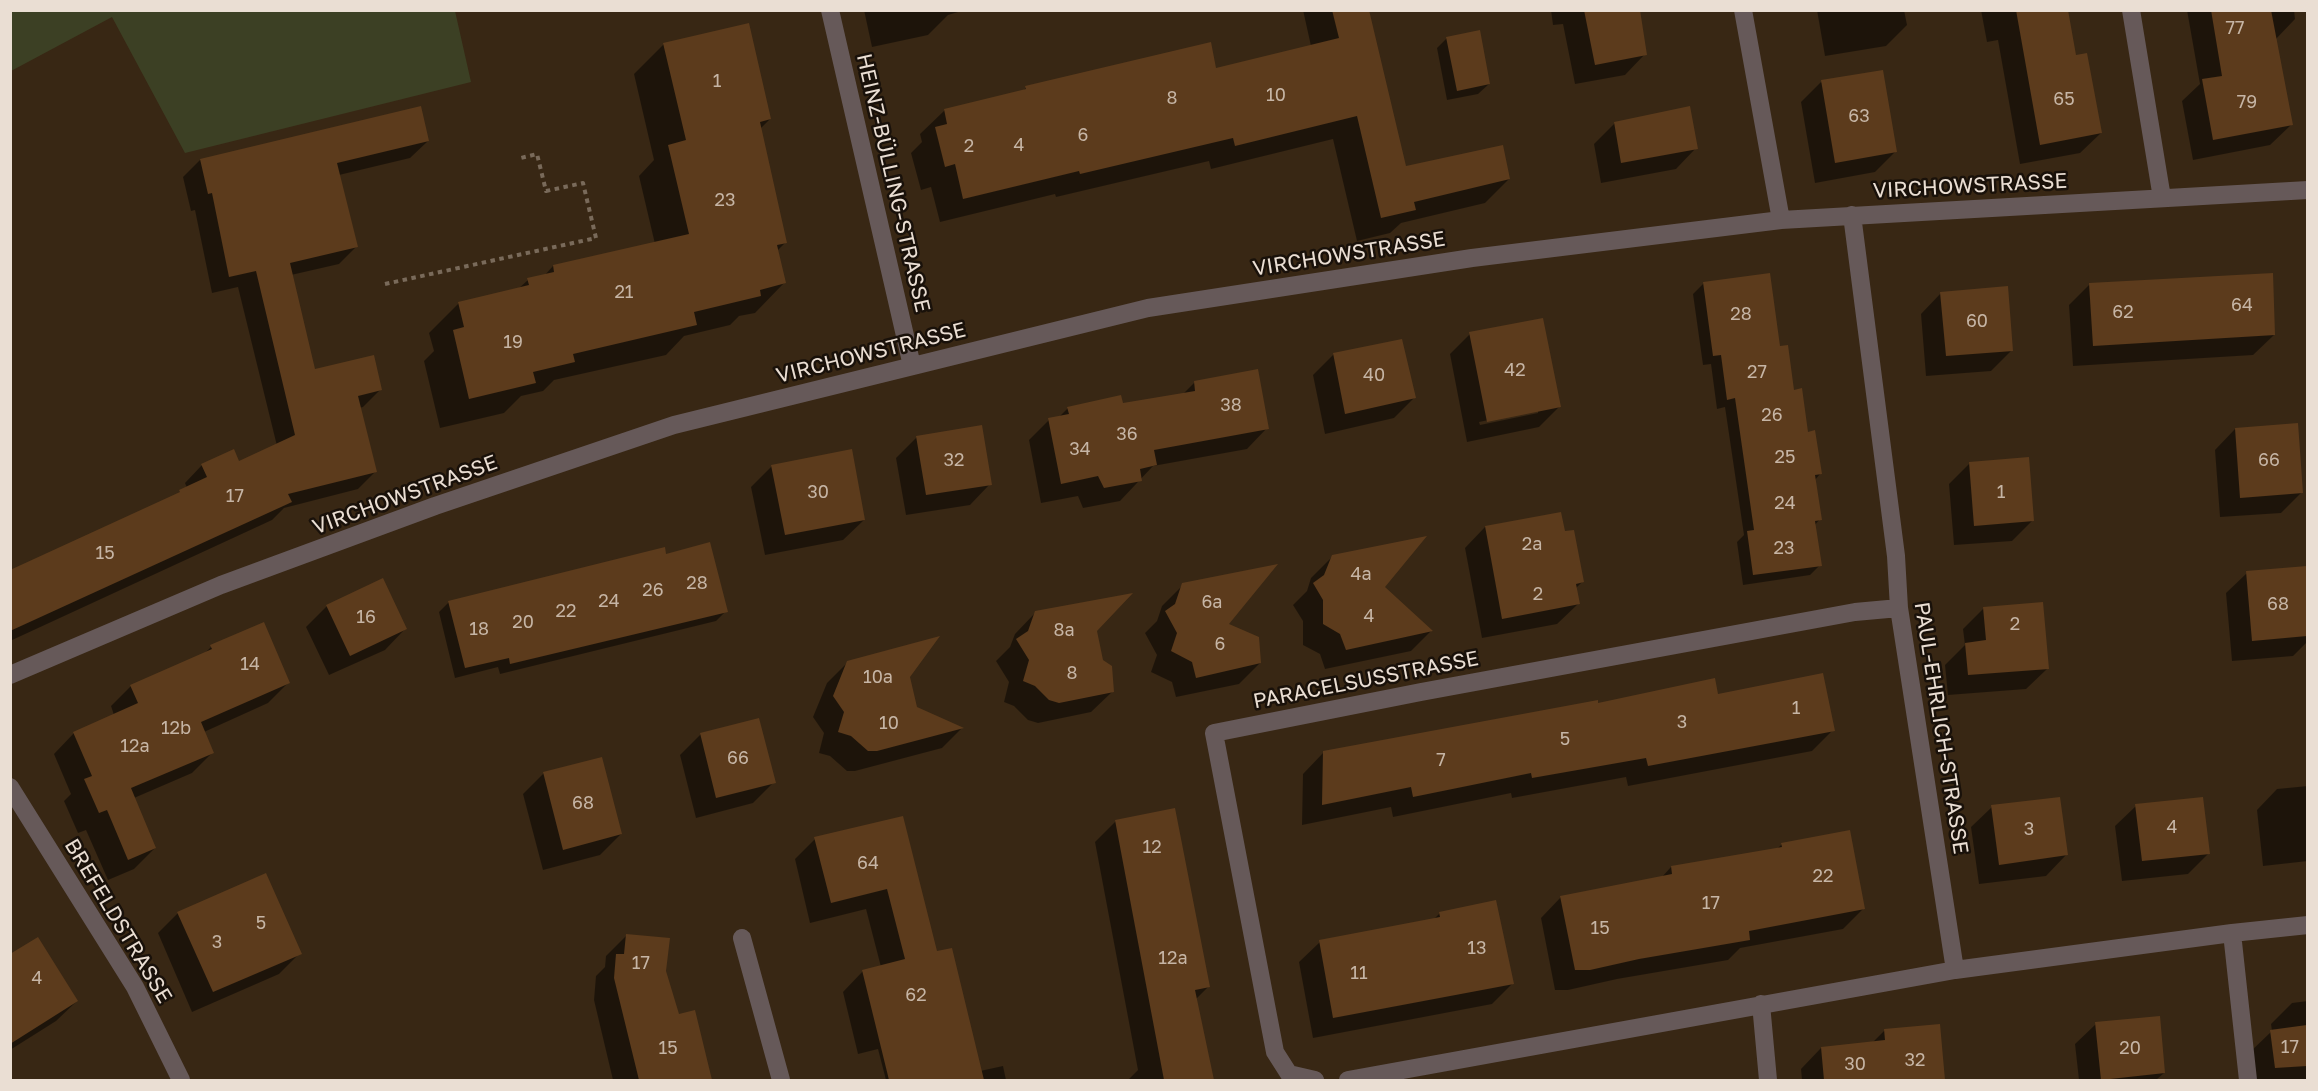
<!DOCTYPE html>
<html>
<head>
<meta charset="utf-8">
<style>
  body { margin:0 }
  #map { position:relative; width:2318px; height:1091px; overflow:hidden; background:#382714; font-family:"Golos Text",sans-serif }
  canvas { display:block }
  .frame { position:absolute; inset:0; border:12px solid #eaded3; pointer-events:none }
</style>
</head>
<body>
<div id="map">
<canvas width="2318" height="1091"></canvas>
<div class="frame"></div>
</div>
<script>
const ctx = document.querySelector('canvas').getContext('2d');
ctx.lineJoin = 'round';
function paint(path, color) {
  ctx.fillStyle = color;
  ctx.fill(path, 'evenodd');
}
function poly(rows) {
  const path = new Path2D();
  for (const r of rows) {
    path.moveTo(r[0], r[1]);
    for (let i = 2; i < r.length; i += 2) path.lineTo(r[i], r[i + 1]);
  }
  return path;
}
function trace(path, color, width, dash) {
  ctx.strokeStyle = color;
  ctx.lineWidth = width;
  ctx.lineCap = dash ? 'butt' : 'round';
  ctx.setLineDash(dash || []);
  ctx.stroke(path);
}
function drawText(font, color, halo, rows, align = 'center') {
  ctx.font = font + ' "Golos Text",sans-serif';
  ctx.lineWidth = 5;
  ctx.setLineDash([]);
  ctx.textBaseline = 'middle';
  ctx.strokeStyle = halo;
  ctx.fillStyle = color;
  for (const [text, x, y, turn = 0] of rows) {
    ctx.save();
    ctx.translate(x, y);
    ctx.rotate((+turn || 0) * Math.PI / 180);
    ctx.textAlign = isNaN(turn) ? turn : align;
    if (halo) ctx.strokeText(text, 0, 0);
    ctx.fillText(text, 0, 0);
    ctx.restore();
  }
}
paint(poly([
  [455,11,471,82,185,153,112,17,11,71,11,11]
]), '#3c4024');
paint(poly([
  [864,10,965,10,948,15,928,35,872,47],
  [1303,10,1368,10,1404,168,1509,179,1485,203,1401,223,1390,233,1357,241,1333,139,1211,169,1209,161,1056,197,1055,194,940,222,931,187,921,190,911,153,922,142,920,134,945,110,1022,92,1026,88,1215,69,1311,46],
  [1551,10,1638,10,1645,54,1625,75,1575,84,1563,24,1553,25],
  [1817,10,1904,10,1907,25,1886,46,1825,56],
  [1981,10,2067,10,2075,57,2101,133,2080,153,2020,164,1998,40,1987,42],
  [2187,10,2294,10,2295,19,2275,40,2291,125,2270,145,2193,160,2182,101,2200,84],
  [1447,38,1489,84,1478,94,1447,100,1437,48],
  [664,44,770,119,760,129,785,243,777,251,784,283,755,313,739,316,730,325,684,336,666,355,554,380,543,391,521,396,504,413,440,428,424,361,434,351,429,333,459,303,518,289,528,280,544,276,553,266,655,244,639,176,654,160,634,74],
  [1821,82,1895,152,1875,172,1815,183,1801,102],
  [1615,123,1696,148,1676,169,1601,183,1594,144],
  [428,141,410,158,339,175,357,246,339,264,291,275,314,371,381,389,363,407,359,408,375,472,358,489,284,508,272,520,10,641,10,571,176,496,187,488,185,483,202,465,239,463,277,446,238,287,212,293,195,210,191,211,183,177,200,160],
  [1704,283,1779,348,1820,474,1815,480,1820,519,1814,526,1820,565,1810,575,1743,585,1737,542,1744,535,1725,407,1717,409,1711,364,1703,365,1693,294],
  [2090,284,2274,335,2253,355,2073,366,2069,305],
  [1941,293,2012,350,1991,371,1926,376,1921,314],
  [1470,334,1559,407,1539,427,1467,442,1450,354],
  [1538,410,1538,413,1480,425,1479,422],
  [1334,354,1414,398,1394,418,1325,434,1313,375],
  [1194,383,1267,428,1247,449,1153,466,1120,501,1083,508,1078,496,1041,503,1029,440,1049,420,1058,418,1068,408,1121,405,1182,395],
  [2235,429,2302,492,2281,513,2220,517,2215,450],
  [917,437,990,484,970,505,906,515,896,458],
  [1970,463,2032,521,2012,541,1954,545,1949,484],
  [772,466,864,520,843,540,765,555,751,487],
  [1485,527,1564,533,1582,582,1575,589,1578,604,1557,624,1482,638,1465,548],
  [665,555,726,611,716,621,500,674,498,667,455,678,439,612,449,602],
  [1332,557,1382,588,1431,631,1411,651,1325,669,1320,654,1303,645,1303,621,1293,605,1307,591,1311,578],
  [2308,567,2308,641,2293,656,2232,661,2226,593,2247,573],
  [1183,585,1226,624,1260,663,1239,684,1176,697,1172,682,1151,672,1157,655,1145,633,1157,621,1162,606],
  [327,606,405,629,385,650,329,675,306,627],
  [1984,608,2047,669,2026,689,1948,695,1945,665,1965,645,1963,629],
  [1035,613,1096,630,1102,661,1112,692,1091,712,1038,723,1028,720,1014,706,1004,702,1009,682,996,661,1010,647,1015,634],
  [211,647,288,683,268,703,204,732,213,752,192,773,134,798,155,848,134,869,108,880,86,830,78,833,64,801,71,794,54,754,74,733,114,715,111,706,131,686,203,655],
  [848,662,909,677,916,708,962,728,942,748,855,771,847,771,830,756,819,753,824,733,813,717,827,683],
  [1717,696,1833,730,1812,751,1628,786,1626,777,1512,798,1511,793,1393,817,1391,807,1302,825,1303,774,1323,753,1597,704],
  [701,734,774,782,753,803,696,818,680,755],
  [544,773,621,834,600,855,543,870,523,794],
  [2308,786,2308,861,2263,866,2257,810,2277,789],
  [2136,806,2208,854,2188,874,2122,881,2115,826],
  [1992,807,2066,855,2046,876,1979,884,1971,827],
  [902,817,936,953,980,1071,1003,1066,1006,1080,886,1080,878,1049,858,1054,843,992,863,971,881,967,866,909,810,923,795,859,815,839],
  [1116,821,1208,987,1196,999,1212,1080,1128,1080,1138,1070,1095,842],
  [1782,844,1863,909,1843,929,1740,948,1728,960,1617,979,1568,990,1555,990,1541,918,1561,897,1661,878,1671,867,1777,849],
  [178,913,300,953,279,974,192,1012,158,933],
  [1440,913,1512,984,1492,1004,1313,1038,1299,962,1320,942,1433,920],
  [627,935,665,971,678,1016,694,1012,711,1080,613,1080,594,1000,596,976,605,967,606,956],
  [10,956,77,1001,56,1021,10,1050],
  [2308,1001,2308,1080,2254,1080,2250,1052,2272,1031,2271,1024,2292,1003],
  [2096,1024,2164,1073,2156,1080,2079,1080,2075,1044],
  [1938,1026,1943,1080,1802,1080,1801,1069,1821,1048,1872,1043,1884,1031]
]), '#0007');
paint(poly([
  [1332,10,1369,10,1406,166,1503,145,1510,179,1414,202,1416,210,1381,218,1357,116,1235,146,1233,138,1080,174,1079,171,963,199,955,164,945,167,935,127,947,124,944,109,1026,89,1025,86,1211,42,1216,68,1339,38],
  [1584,10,1640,10,1647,55,1595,65],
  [2016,10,2068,10,2076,55,2087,53,2102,133,2040,145],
  [2211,10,2271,10,2293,125,2213,140,2202,79,2222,76],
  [749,23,771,119,760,122,787,243,777,245,786,283,760,290,761,296,694,312,697,325,573,354,575,362,533,372,536,383,469,399,453,330,464,327,458,302,529,285,527,278,554,272,553,265,689,234,668,145,686,140,663,43],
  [1480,30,1490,84,1457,91,1446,37],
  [1883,70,1897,152,1835,163,1821,80],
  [421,106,429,141,337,163,358,247,290,263,315,369,374,355,382,390,358,396,377,472,288,494,292,502,10,631,10,570,180,492,179,490,207,477,201,464,234,449,239,461,295,435,256,271,229,277,212,193,208,194,200,159],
  [1690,106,1698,149,1621,163,1614,122],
  [1770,273,1780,346,1788,345,1794,390,1802,388,1808,432,1815,430,1822,474,1815,475,1822,520,1815,521,1822,566,1753,575,1747,531,1754,530,1735,398,1727,400,1721,355,1713,356,1703,282],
  [2273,273,2275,335,2093,346,2089,283],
  [2008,286,2013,351,1946,356,1940,292],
  [1543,318,1561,407,1487,422,1469,332],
  [1402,339,1416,398,1345,414,1333,353],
  [1258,369,1269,429,1154,450,1157,465,1140,469,1142,481,1104,488,1098,476,1061,484,1048,418,1069,414,1067,407,1121,395,1123,403,1195,391,1194,381],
  [2298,423,2303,493,2240,498,2235,428],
  [982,425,992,485,926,495,916,436],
  [852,449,865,520,785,535,771,465],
  [2029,457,2034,521,1974,526,1969,462],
  [1561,512,1565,531,1574,530,1584,582,1576,584,1580,604,1502,619,1485,526],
  [1427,536,1385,587,1433,631,1346,650,1340,634,1323,624,1323,600,1313,583,1324,575,1332,555],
  [710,542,728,612,510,664,509,658,465,668,448,601,665,547,666,554],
  [1278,564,1229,624,1259,637,1261,663,1196,678,1192,662,1171,651,1177,633,1165,611,1175,604,1182,583],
  [2307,566,2307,636,2252,641,2246,571],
  [383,578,407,629,350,656,326,605],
  [1133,593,1097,631,1103,660,1112,666,1114,692,1059,703,1049,700,1035,686,1023,681,1029,660,1016,639,1028,631,1035,611],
  [2043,602,2049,669,1968,675,1965,643,1986,640,1983,607],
  [264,622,290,683,201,722,214,753,131,788,156,848,128,860,107,810,99,813,84,779,92,776,73,732,138,703,130,685,212,649,210,645],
  [940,636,910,677,917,707,964,728,877,751,868,751,851,736,838,732,844,712,833,696,847,661],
  [1823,673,1835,731,1648,766,1646,758,1532,778,1531,773,1413,797,1411,787,1322,805,1323,751,1598,700,1598,703,1715,678,1718,694],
  [759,718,776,783,716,798,700,733],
  [602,757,622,834,563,850,543,772],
  [2060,797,2068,855,1999,865,1991,805],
  [2203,797,2210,854,2142,861,2135,804],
  [1175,808,1210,987,1195,990,1214,1080,1164,1080,1115,820],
  [903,816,937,951,952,948,984,1080,889,1080,862,970,905,959,887,889,831,903,814,837],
  [1850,830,1865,909,1749,931,1750,940,1639,959,1590,970,1575,970,1560,896,1672,874,1671,866,1782,847,1781,843],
  [266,873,302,954,213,992,177,912],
  [1496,900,1514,984,1333,1018,1319,940,1440,917,1439,912],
  [626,934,670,938,666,971,679,1014,695,1010,712,1080,639,1080,614,978,616,954,624,954],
  [38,937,78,1001,10,1044,10,954],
  [2160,1016,2165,1073,2101,1080,2095,1022],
  [1940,1024,1945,1080,1824,1080,1821,1047,1885,1040,1884,1029],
  [2307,1025,2307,1066,2275,1068,2270,1030]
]), '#5c3b1c');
trace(poly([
  [385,284,596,238,583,183,546,191,537,154,517,159]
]), '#796a5a', 4, [4.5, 4.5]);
trace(poly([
  [830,10,912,366],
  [1743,10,1781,220],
  [2131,10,2162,198],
  [1852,215,1896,556,1899,608,1955,970,2232,933,2308,925],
  [10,675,221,585,435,506,674,425,1148,308,1472,258,1781,220,2308,190],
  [10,787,135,987,181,1080],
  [2232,933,2248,1080],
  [742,938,781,1080],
  [1761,1004,1768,1080],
  [1315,1080,1289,1074,1275,1052,1214,733,1421,692,1855,612,1899,608],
  [1348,1080,1955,970]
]), '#665959', 18);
drawText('18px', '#c6b5a5', null, [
  ["77",2235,28],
  ["1",717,81],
  ["10",1276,95],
  ["8",1172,98],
  ["65",2064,99],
  ["79",2247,102],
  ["63",1859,116],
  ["6",1083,135],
  ["4",1019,145],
  ["2",969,146],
  ["23",725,200],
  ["21",624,292],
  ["64",2242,305],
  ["62",2123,312],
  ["28",1741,314],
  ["60",1977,321],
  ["19",513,342],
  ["42",1515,370],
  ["27",1757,372],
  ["40",1374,375],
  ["38",1231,405],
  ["26",1772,415],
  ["36",1127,434],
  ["34",1080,449],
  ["25",1785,457],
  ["32",954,460],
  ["66",2269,460],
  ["30",818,492],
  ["1",2001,492],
  ["17",235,496],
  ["24",1785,503],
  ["2a",1532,544],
  ["23",1784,548],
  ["15",105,553],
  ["4a",1361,574],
  ["28",697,583],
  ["26",653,590],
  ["2",1538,594],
  ["24",609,601],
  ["6a",1212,602],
  ["68",2278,604],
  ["22",566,611],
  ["4",1369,616],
  ["16",366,617],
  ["20",523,622],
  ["2",2015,624],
  ["18",479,629],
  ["8a",1064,630],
  ["6",1220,644],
  ["14",250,664],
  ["8",1072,673],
  ["10a",878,677],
  ["1",1796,708],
  ["3",1682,722],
  ["10",889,723],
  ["12b",176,728],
  ["5",1565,739],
  ["12a",135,746],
  ["66",738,758],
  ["7",1441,760],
  ["68",583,803],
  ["4",2172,827],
  ["3",2029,829],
  ["12",1152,847],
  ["64",868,863],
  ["22",1823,876],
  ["17",1711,903],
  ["5",261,923],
  ["15",1600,928],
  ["3",217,942],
  ["13",1477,948],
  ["12a",1173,958],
  ["17",641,963],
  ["11",1359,973],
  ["4",37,978],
  ["62",916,995],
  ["17",2290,1047],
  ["15",668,1048],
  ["20",2130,1048],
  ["32",1915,1060],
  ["30",1855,1064]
]);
drawText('21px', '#eaded3', '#19110a', [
  ["HEINZ-BÜLLING-STRASSE",893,183,77],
  ["VIRCHOWSTRASSE",1970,186,-3],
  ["VIRCHOWSTRASSE",1349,254,-9],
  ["VIRCHOWSTRASSE",871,353,-14],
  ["VIRCHOWSTRASSE",405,495,-20],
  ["PARACELSUSSTRASSE",1366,680,-11],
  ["PAUL-EHRLICH-STRASSE",1941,728,81],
  ["BREFELDSTRASSE",118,921,59]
]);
</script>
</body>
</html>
